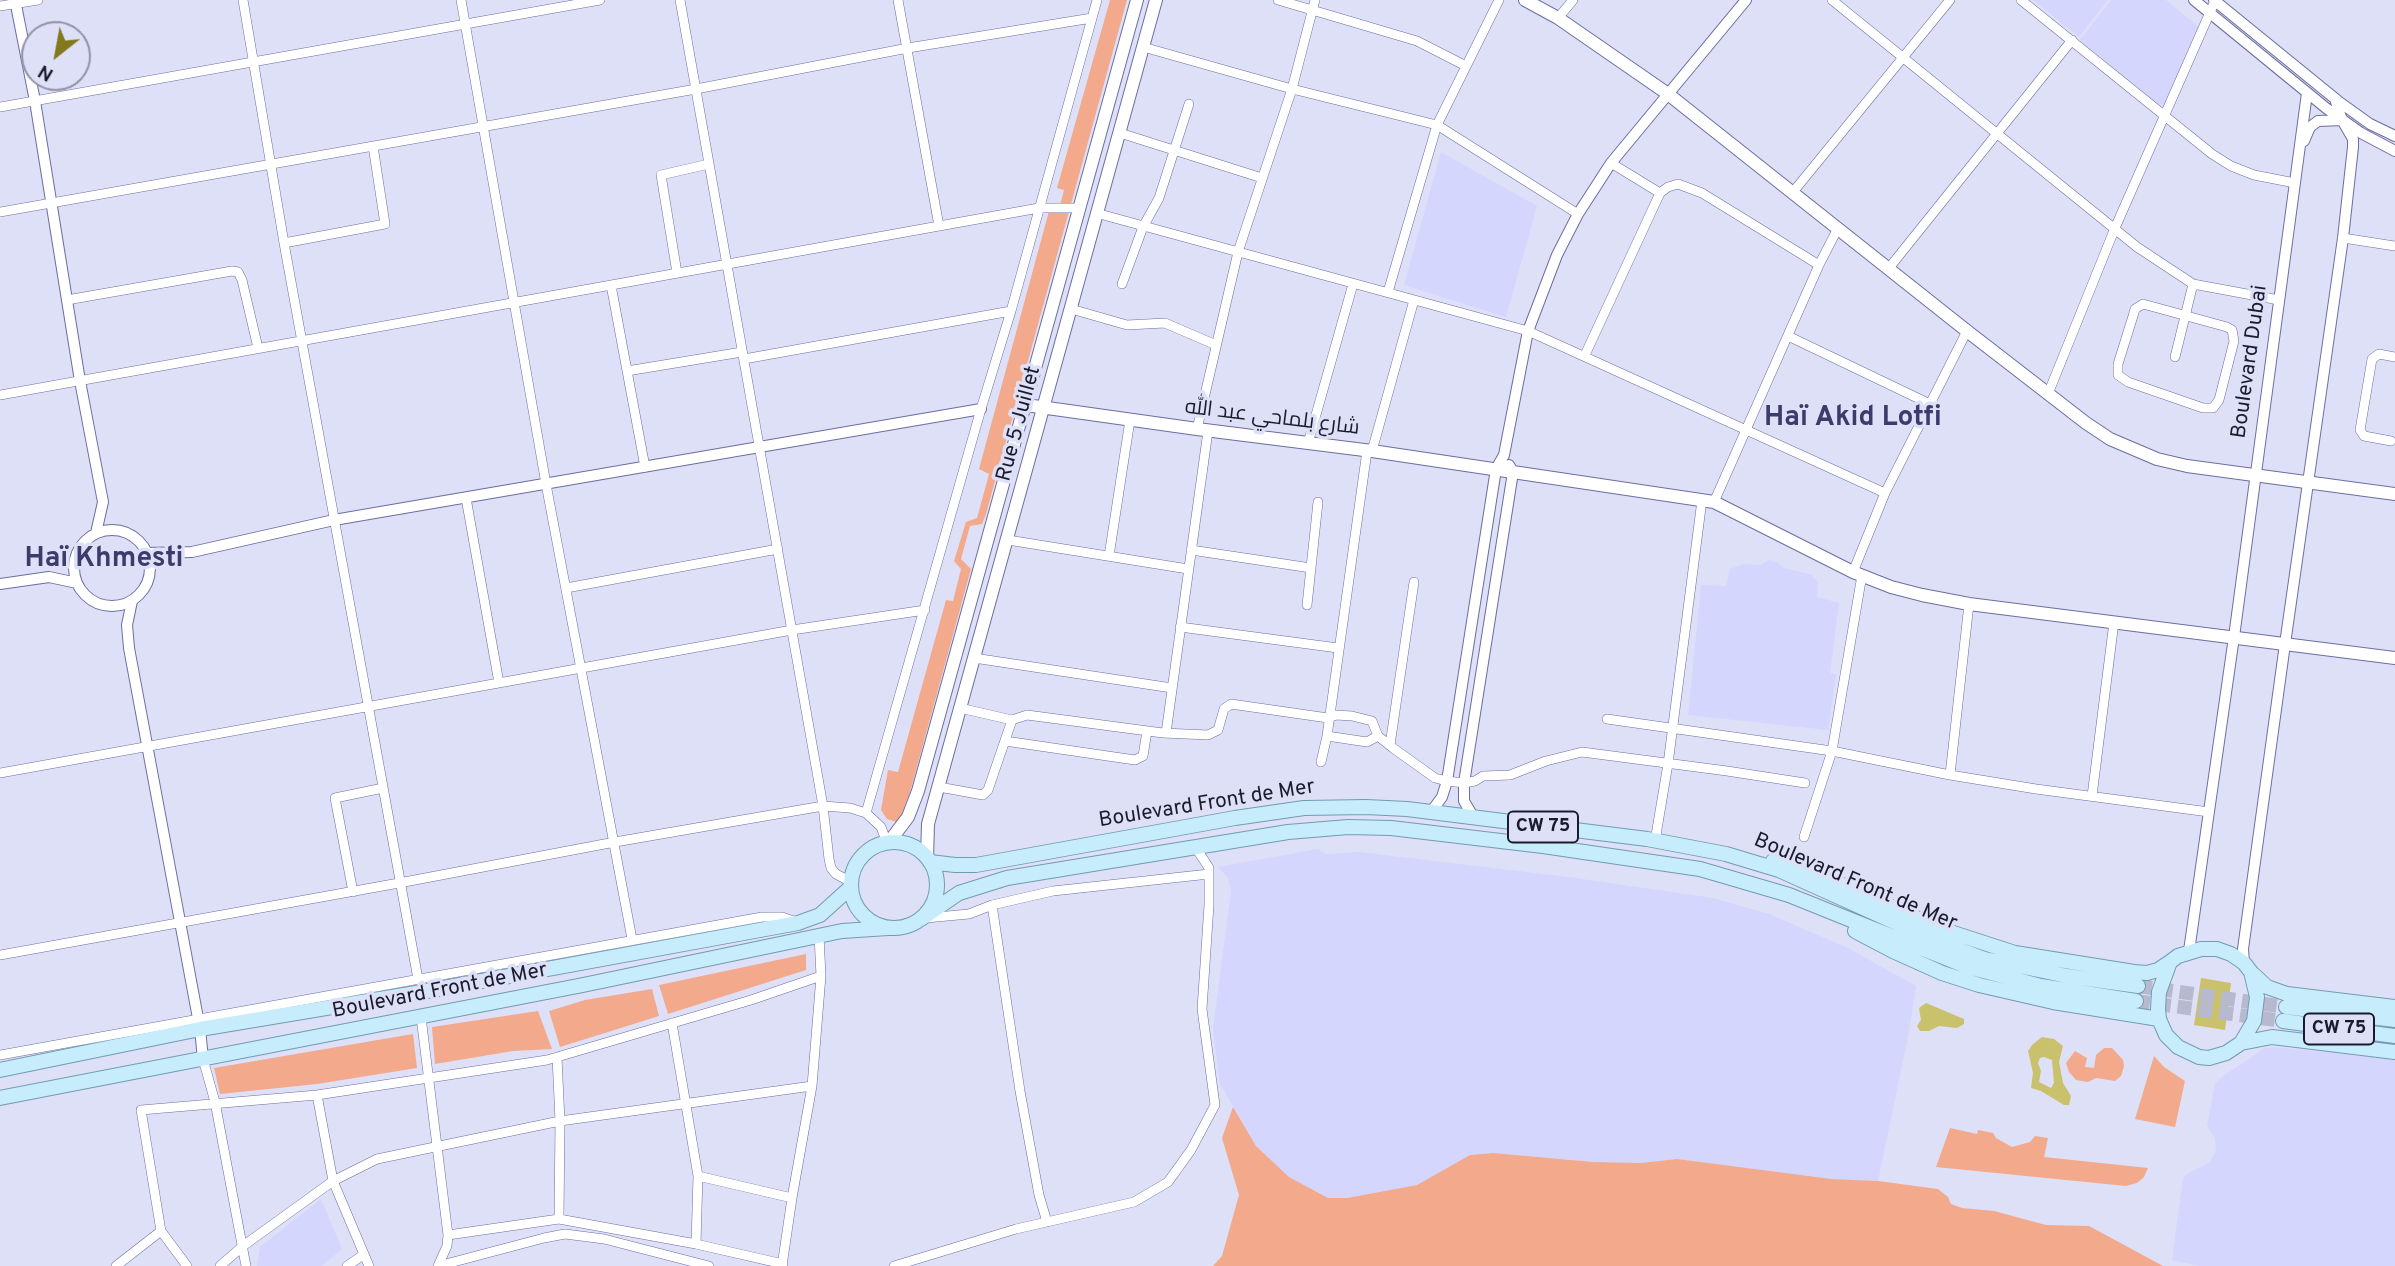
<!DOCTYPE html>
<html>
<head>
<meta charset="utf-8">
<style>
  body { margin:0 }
  #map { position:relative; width:2395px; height:1266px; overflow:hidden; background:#dee0f7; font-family:Overpass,sans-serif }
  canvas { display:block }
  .north { position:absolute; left:21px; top:21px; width:70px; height:70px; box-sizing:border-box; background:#dee0f7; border:2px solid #9091a7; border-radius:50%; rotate:211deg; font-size:19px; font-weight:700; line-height:28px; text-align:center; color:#1b1b30 }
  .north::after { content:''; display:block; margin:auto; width:24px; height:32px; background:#82781d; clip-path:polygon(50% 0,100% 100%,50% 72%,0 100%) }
</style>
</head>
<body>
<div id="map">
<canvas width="2395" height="1266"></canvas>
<div class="north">N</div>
</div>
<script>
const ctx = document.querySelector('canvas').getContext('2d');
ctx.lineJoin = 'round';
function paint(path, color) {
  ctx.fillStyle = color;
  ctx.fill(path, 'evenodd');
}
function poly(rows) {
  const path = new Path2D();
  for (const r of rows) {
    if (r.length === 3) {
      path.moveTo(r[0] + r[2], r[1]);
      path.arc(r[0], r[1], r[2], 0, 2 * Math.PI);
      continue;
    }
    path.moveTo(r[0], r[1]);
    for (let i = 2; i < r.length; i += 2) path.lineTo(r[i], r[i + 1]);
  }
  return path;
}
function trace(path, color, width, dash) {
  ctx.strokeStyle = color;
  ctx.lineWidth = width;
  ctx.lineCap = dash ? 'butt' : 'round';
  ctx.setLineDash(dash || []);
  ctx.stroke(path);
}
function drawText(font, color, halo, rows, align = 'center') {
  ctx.font = font + ' Overpass,Cairo,sans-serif';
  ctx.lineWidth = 7;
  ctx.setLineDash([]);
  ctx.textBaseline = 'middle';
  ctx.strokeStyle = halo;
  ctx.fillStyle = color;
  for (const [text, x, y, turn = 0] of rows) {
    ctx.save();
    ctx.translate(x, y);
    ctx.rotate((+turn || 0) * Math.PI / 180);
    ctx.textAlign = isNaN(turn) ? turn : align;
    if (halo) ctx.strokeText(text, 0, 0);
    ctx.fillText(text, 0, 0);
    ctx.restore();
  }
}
paint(poly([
  [2033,0,2108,0,2079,37],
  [2111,0,2166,0,2200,28,2165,106,2156,103,2080,40],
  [1441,152,1537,206,1506,317,1404,285],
  [1769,560,1778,563,1784,568,1812,575,1818,583,1817,597,1839,603,1830,673,1836,674,1828,730,1688,715,1701,585,1726,586,1730,569,1743,564,1761,565],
  [1318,849,1326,854,1359,852,1568,877,1713,898,1769,914,1848,948,1916,986,1908,1037,1878,1181,1832,1179,1677,1159,1641,1163,1593,1162,1493,1153,1470,1155,1417,1185,1347,1198,1328,1198,1289,1177,1256,1146,1220,1084,1213,1030,1231,890,1228,878,1218,867],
  [2275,1047,2395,1059,2395,1266,2199,1266,2172,1260,2183,1178,2190,1172,2209,1163,2216,1151,2215,1138,2207,1126,2215,1084,2223,1076,2265,1048],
  [321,1199,342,1249,322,1266,257,1266,260,1247]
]), '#d4d6fd');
paint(poly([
  [1110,0,1127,0,986,514,982,524,970,526,961,559,971,569,910,792,901,816,896,822,887,819,881,810,888,770,898,772,946,600,953,601,961,569,954,561,966,522,977,518,989,474,979,469,1049,211,1058,213,1064,190,1057,188],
  [806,954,806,970,668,1014,659,985],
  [652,989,659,1016,560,1047,549,1011,585,1000],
  [538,1011,552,1049,513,1051,435,1064,432,1027],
  [413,1034,417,1068,317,1084,220,1094,214,1068],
  [2104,1048,2112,1048,2123,1060,2124,1066,2121,1076,2115,1081,2096,1078,2088,1082,2076,1080,2069,1072,2066,1063,2075,1051,2087,1058,2085,1067,2094,1068,2096,1055],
  [2154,1056,2164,1067,2185,1081,2175,1127,2135,1119],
  [1233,1107,1256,1146,1289,1177,1328,1198,1347,1198,1417,1185,1470,1155,1493,1153,1593,1162,1641,1163,1677,1159,1832,1179,1878,1181,1938,1189,1948,1197,1951,1204,1962,1208,1994,1211,2046,1225,2089,1226,2163,1266,1213,1266,1222,1256,1239,1195,1222,1138],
  [1950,1128,1977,1134,1978,1130,1993,1133,1996,1138,2012,1147,2030,1142,2035,1136,2048,1138,2044,1157,2148,1168,2144,1177,2137,1183,2126,1186,1936,1167]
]), '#f2a98c');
paint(poly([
  [2201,978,2231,983,2225,1030,2194,1025],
  [1926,1003,1964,1019,1964,1024,1957,1028,1939,1026,1929,1031,1920,1031,1917,1026,1921,1020,1919,1008],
  [2042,1037,2054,1039,2063,1046,2059,1062,2063,1083,2071,1096,2069,1105,2064,1105,2041,1091,2031,1088,2033,1073,2028,1051,2032,1045],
  [2044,1057,2052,1060,2054,1083,2051,1088,2039,1082,2041,1071,2038,1063,2040,1058]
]), '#cac16d');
trace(poly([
  [2138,986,2286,1007],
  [2136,1001,2283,1021]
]), '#b7b9cf', 14, [14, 7]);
const minor = poly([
  [243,0,284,243,418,979],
  [461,0,546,484,632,939],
  [680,0,823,806,829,859,831,868,836,874,851,882],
  [898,0,939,226],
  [1278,0,1417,41,1466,66],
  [1832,0,2137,247,2193,284,2279,300],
  [2021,0,2212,154,2231,166,2254,175,2295,183],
  [0,6,38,0],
  [1558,18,1573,0],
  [1143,47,1292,89,1437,125,1578,214],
  [0,107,600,0],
  [1120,133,1262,178],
  [1611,163,1660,193],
  [1793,192,1950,0],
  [0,212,696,89,908,48,1092,18],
  [1096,213,1528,331,1885,493],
  [2343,238,2395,246],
  [284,243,385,224,373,146],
  [1889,268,2072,40],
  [677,273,661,175,709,164],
  [1122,284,1143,227,1159,198,1189,104],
  [611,285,645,467],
  [1388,292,1437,125,1499,0],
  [67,300,232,271,238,272,242,280,258,348],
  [2143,304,2227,327,2232,330,2234,341,2219,400,2213,408,2203,408,2128,382,2118,375,2118,364,2133,316,2135,309,2143,304],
  [1071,309,1127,325,1165,323,1216,345],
  [1788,336,1930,404],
  [1585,355,1660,193,1668,187,1678,184,1702,193,1819,265],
  [2175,357,2193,284],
  [744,359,1011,311],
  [627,371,742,352],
  [2048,394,2115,228,2215,1],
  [0,395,939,226,1039,208,1079,208],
  [1197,429,1238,252,1292,89,1315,0],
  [2391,441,2364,436,2360,430,2372,359,2379,354,2395,357],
  [1308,443,1353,284],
  [1367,451,1327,736,1367,742,1378,736],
  [1372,451,1414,300],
  [466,498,499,683],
  [1714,502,1819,265,1838,228],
  [1008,540,1188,569],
  [1191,550,1311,568],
  [1109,556,1130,420],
  [1853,572,1885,493,1967,331],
  [566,588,778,549],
  [1307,605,1318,502],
  [1180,627,1338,648],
  [974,658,1172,688],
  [960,708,1012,720,1027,715,1163,733,1208,735,1218,730,1224,709,1231,704,1328,718,1336,715,1352,716,1372,721,1378,736,1393,748,1435,778,1447,781,1464,783,1475,781,1483,776,1510,775,1546,761,1582,752,1727,771,1805,783],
  [1607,719,1832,751,1950,775,2036,789,2209,812],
  [1166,733,1208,431],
  [1005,741,1135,760,1143,756,1147,731],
  [1390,745,1414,582],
  [1321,762,1327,736],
  [0,773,792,630,925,610],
  [1950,775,1969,604],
  [939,787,983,795,988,790,1012,720],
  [2092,796,2114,622],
  [866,813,981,409,1011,311,1097,0],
  [1804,837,1832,751,1862,575],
  [1655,841,1668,764,1702,500],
  [353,892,335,798,383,788],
  [992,905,1053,891,1209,874],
  [926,918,969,914,992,905,1020,1091,1039,1195,1047,1222],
  [0,955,399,883,615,842,823,806,850,808,866,813,881,827,887,843],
  [421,1017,448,1235,447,1246,438,1266],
  [672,1023,698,1176],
  [0,1055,762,917,782,917,796,922],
  [557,1057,560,1121,559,1219,696,1244],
  [203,1059,215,1102,246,1266],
  [317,1095,333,1181,369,1266],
  [161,1231,187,1266],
  [448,1235,559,1219],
  [783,1264,696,1244,698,1176,792,1198],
  [116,1266,161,1231,141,1110,317,1095,547,1060,751,1000,821,976,819,936],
  [220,1266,243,1246,333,1181,377,1159,560,1121,812,1086,821,976],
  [347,1266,363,1255],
  [438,1266,544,1238,565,1234,604,1239,709,1266],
  [782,1266,792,1198,812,1086],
  [894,1266,1016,1229,1134,1202,1168,1182,1191,1150,1215,1105,1202,1009,1209,905,1209,868,1196,848]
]);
const tertiary = poly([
  [15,0,35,101,80,381,103,502,96,533],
  [2194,0,2326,108,2361,133,2395,151],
  [2214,0,2338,101,2370,124,2395,136],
  [2304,141,2310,127,2318,121,2343,120],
  [112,568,38],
  [147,553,192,552,334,520,981,409],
  [0,584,49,577,77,583],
  [132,601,127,625,129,648,200,1029,203,1059],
  [1431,812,1442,797,1447,781,1496,469,1504,455,1528,331,1557,255,1578,214,1611,163,1746,0],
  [1474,818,1464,801,1464,783,1513,472,1509,465],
  [2189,951,2234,637,2307,93],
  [2244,963,2243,949,2285,644,2343,238,2353,147,2353,139,2342,120,2335,99]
]);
const secondary = poly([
  [1525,0,1558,18,1668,94,1967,331,2086,423,2110,439,2157,459,2187,466,2395,494],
  [1026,405,1197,429,1372,451,1714,502,1853,572,1891,587,1922,595,1969,604,2395,658],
  [889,842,908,817,918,791,1137,0],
  [927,858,928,824,1156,0]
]);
const primary = poly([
  [894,885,43],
  [1773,861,1795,866,1840,884,1941,929,2015,953,2134,972,2147,973,2158,970,2170,962],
  [930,862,955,865,976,865,1235,818,1304,808,1366,807,1407,809,1647,839,1726,854,1779,870,1941,943,1985,959,2067,976,2138,986],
  [921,919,959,893,1007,878,1288,832,1348,827,1391,828,1543,846,1700,869,1789,895,1968,967,2041,986,2136,1001],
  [1855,931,1893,951,1942,973,1979,985,2053,1002,2159,1019],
  [2201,949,2217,949,2231,954,2244,963,2251,972,2257,997,2254,1021,2241,1043,2226,1053,2209,1058,2199,1057,2178,1047,2166,1035,2159,1019,2158,1009,2159,992,2170,962,2178,956,2201,949],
  [2253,974,2267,987,2287,994,2395,1007],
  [2286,1007,2395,1020],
  [2283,1021,2395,1036],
  [2241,1043,2272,1037,2395,1052],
  [0,1070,200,1029,422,992,798,923,820,915,851,887],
  [0,1098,583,985,842,931,888,928]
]);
trace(minor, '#6c6da1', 10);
trace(tertiary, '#6c6da1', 12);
trace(secondary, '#6c6da1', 14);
trace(primary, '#729bb2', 16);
trace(minor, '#fff', 9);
trace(tertiary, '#fff', 10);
trace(secondary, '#fff', 12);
trace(primary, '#c7ecfb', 14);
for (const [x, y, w] of [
  [1543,827,70],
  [2339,1029,70]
]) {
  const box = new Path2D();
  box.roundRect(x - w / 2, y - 15.5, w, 31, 5);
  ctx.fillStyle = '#dee0f7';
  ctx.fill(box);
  trace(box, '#1b1b30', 2);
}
drawText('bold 19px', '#1b1b30', null, [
  ["CW 75",1543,827],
  ["CW 75",2339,1029]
]);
drawText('21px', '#1b1b30', '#dee0f7', [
  ["Boulevard Dubai",2251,362,-82],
  ["شارع بلماحي عبد الله",1272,419,7],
  ["Rue 5 Juillet",1020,424,-75],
  ["Boulevard Front de Mer",1207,805,-9],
  ["Boulevard Front de Mer",1855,883,23],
  ["Boulevard Front de Mer",440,992,-11]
]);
drawText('bold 28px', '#3c3b6b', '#dee0f7', [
  ["Haï Akid Lotfi",1853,419],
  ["Haï Khmesti",104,560]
]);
</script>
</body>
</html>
